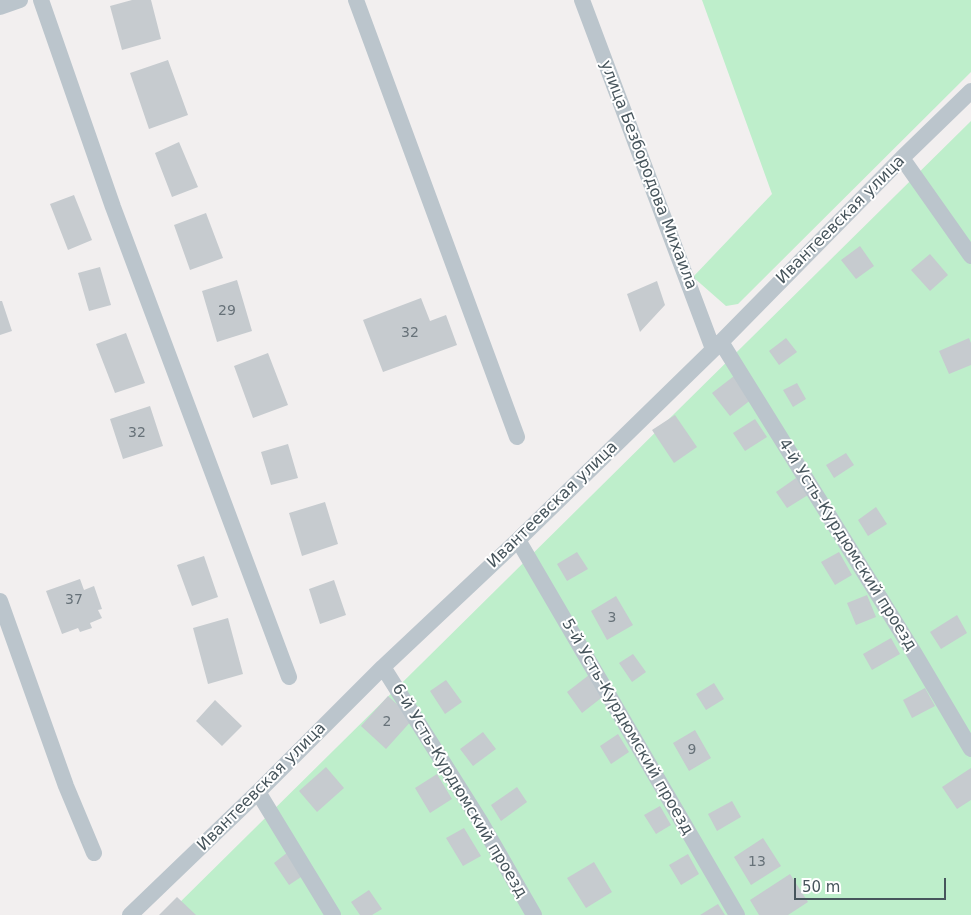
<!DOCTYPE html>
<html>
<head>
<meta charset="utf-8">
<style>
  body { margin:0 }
  #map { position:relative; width:971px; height:915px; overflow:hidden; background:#f2efef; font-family:"DejaVu Sans",sans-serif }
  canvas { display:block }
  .scale { position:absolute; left:794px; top:878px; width:152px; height:22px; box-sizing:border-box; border:2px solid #47555c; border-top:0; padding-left:6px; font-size:15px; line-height:18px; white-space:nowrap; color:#47555c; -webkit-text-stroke:4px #fff; paint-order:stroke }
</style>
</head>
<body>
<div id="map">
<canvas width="971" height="915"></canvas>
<div class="scale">50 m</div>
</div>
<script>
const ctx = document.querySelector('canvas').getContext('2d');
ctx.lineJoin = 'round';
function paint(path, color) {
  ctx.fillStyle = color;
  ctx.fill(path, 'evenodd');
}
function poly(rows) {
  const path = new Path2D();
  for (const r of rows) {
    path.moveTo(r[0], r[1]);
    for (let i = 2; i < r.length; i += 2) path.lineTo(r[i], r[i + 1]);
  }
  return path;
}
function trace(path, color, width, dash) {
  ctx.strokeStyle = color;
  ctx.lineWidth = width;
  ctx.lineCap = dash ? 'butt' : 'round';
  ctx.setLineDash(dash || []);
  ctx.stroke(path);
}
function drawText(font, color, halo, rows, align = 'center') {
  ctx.font = font + ' "DejaVu Sans",sans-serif';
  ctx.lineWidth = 4;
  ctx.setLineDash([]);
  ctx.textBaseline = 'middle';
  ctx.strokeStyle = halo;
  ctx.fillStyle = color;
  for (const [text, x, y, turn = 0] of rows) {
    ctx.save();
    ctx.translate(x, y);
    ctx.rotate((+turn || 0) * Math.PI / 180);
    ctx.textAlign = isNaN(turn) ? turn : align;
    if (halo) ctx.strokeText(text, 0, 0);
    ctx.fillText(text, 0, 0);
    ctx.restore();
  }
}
paint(poly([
  [702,0,971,0,971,72,738,304,726,306,693,277,772,194],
  [971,121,971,915,167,915,675,413]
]), '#beeecb');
paint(poly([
  [132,0,151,0,161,39,122,50,110,6],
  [168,60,188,115,149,129,130,73],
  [179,142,198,187,172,197,155,153],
  [74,195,92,240,68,250,50,204],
  [206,213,223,258,190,270,174,225],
  [860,246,874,266,856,279,841,260],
  [930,254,948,275,930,291,911,270],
  [100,267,111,305,89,311,78,273],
  [237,280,252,331,217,342,202,291],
  [657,281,665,305,640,332,627,294],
  [421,298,430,321,446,315,457,345,383,372,363,320],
  [0,301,2,301,12,331,0,335],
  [126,333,145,383,115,393,96,344],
  [786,338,797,352,779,365,769,351],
  [969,338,971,343,971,365,949,374,939,351],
  [268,353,288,405,253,418,234,366],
  [734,376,752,399,730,416,712,393],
  [797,383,806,399,793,407,783,390],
  [150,406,163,446,123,459,110,419],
  [675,415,697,447,674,463,652,430],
  [755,419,767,437,745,451,733,433],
  [288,444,298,478,271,485,261,452],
  [846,453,854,465,834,478,826,465],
  [796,478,808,495,787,508,776,492],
  [325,502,338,544,302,556,289,513],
  [876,507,887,524,868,536,858,520],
  [577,552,588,569,567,581,557,564],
  [839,552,852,575,835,585,821,562],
  [204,556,218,597,192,606,177,565],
  [80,579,84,590,94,586,102,609,98,610,102,618,90,623,92,628,80,632,78,628,62,634,46,591],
  [334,580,346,615,320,624,309,589],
  [867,595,876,617,856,625,847,603],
  [616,596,633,625,607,640,591,611],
  [957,615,967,633,941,649,930,632],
  [228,618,243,674,208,684,193,628],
  [891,638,900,654,872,670,863,654],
  [633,654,646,672,632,682,619,663],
  [589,675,605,695,582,713,567,692],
  [446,680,462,702,445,714,430,691],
  [714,683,724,699,706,710,696,694],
  [925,688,935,706,912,718,903,700],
  [388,696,413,719,386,749,361,726],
  [215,700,242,726,222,746,196,721],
  [695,730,711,758,689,771,673,743],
  [483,732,496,749,473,766,460,749],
  [618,734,629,752,611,764,600,746],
  [326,767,344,788,317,812,299,791],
  [971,768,971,800,957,809,942,787],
  [437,774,452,799,430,813,415,788],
  [517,787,527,802,501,821,491,805],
  [732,801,741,817,717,831,708,814],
  [660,806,671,825,656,834,644,815],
  [464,828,481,856,463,866,446,838],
  [763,838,781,866,751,885,734,857],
  [288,852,304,875,289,885,274,863],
  [688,854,699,874,681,885,669,865],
  [594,862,612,892,586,908,567,878],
  [790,874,808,902,788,915,759,915,750,900],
  [369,890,382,909,372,915,360,915,351,902],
  [177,897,196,915,159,915],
  [718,904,725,915,700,915]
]), '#c6cbcf');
trace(poly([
  [41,0,113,207,289,677],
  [356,0,517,437],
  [582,0,713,349],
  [0,7,20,0],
  [902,158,971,256],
  [721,342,913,651,971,749],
  [518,540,737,915],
  [0,601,66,786,94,853],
  [383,667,480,821,534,915],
  [258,792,333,915],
  [130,915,258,792,383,667,518,540,721,342,902,158,971,91]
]), '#bbc5cc', 16);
drawText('14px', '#677279', null, [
  ["29",227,311],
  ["32",410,333],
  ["32",137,433],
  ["37",74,600],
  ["3",612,618],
  ["2",387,722],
  ["9",692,750],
  ["13",757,862]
]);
drawText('16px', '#47555c', '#fff', [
  ["улица Безбородова Михаила",648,175,69],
  ["Ивантеевская улица",841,220,-45],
  ["Ивантеевская улица",553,505,-44],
  ["4-й Усть-Курдюмский проезд",847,545,58],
  ["5-й Усть-Курдюмский проезд",627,727,60],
  ["Ивантеевская улица",262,787,-45],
  ["6-й Усть-Курдюмский проезд",459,791,59]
]);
</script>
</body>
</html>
